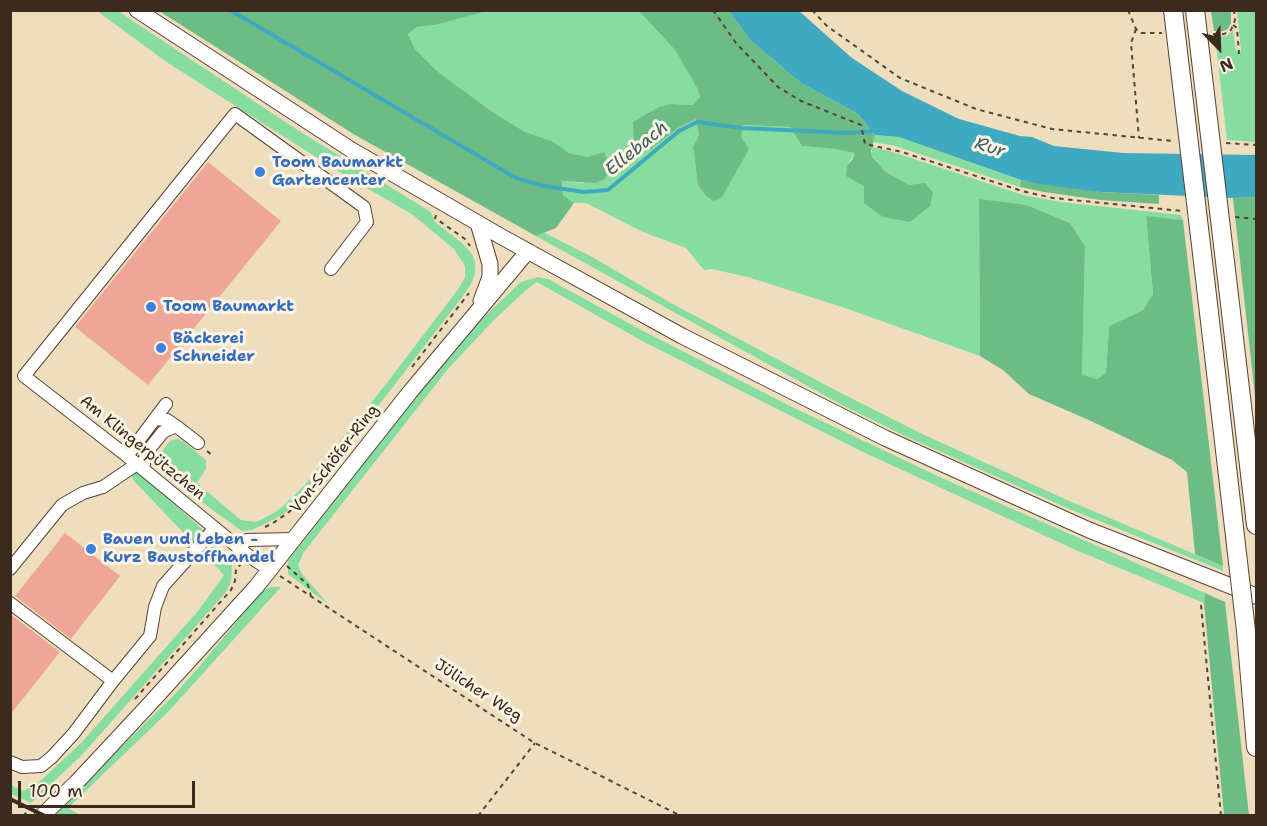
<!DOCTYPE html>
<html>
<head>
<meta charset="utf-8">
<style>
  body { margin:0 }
  #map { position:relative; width:1267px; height:826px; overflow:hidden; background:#efdebd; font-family:"Shantell Sans",sans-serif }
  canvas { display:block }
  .frame { position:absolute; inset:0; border:12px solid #3b2a1e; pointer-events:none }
  .north { position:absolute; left:1189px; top:18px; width:60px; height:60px; -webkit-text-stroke:4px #fcf5e5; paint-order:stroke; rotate:157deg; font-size:16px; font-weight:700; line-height:24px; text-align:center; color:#3b2a1e }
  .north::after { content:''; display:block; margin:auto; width:21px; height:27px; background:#3b2a1e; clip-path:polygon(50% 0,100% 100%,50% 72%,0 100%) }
  .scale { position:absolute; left:18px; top:781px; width:177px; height:27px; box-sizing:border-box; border:3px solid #3b2a1e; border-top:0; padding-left:8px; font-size:18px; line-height:21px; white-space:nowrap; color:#3b2a1e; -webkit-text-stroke:4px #fcf5e5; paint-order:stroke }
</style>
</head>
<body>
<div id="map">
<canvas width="1267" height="826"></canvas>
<div class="frame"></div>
<div class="north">N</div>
<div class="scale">100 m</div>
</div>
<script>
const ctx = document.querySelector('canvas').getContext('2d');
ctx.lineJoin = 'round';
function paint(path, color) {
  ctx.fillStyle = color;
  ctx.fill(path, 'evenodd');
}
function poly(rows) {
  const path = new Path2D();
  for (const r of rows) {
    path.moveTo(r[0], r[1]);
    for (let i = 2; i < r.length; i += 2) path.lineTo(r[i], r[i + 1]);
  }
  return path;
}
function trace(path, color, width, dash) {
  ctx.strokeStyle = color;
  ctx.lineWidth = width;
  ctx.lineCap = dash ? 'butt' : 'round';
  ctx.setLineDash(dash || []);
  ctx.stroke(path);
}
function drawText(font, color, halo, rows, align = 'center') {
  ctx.font = font + ' "Shantell Sans",sans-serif';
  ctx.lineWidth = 6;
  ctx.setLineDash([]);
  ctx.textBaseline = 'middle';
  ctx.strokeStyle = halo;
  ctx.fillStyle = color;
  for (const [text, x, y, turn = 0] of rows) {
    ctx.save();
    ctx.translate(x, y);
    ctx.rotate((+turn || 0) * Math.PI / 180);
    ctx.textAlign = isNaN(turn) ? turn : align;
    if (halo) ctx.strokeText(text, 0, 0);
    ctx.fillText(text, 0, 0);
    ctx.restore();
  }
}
paint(poly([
  [97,11,118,11,299,131,431,212,435,222,462,243,472,254,475,262,475,274,471,284,463,296,342,453,286,512,275,519,252,530,242,531,211,509,157,464,157,458,170,441,178,439,184,442,206,460,206,469,197,483,241,520,256,522,270,515,280,509,304,486,390,379,459,288,465,277,465,266,454,249,413,215,338,171,168,63],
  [486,11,639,11,675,50,697,88,700,98,693,105,672,104,651,149,678,128,696,119,699,135,693,147,698,185,705,195,741,137,742,125,790,127,802,146,834,149,855,153,847,165,909,185,886,172,872,157,872,147,893,152,1023,195,1061,202,1181,215,1183,220,1146,217,1153,294,1143,310,1109,326,1106,373,1097,379,1082,376,1085,246,1070,223,1027,205,979,200,980,356,845,308,748,277,712,269,704,270,686,248,643,232,586,203,574,203,563,195,562,181,584,183,588,157,569,153,552,141,525,132,491,111,437,71,415,49,408,34,417,27,435,25],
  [1237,11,1256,11,1256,142,1227,140,1215,36,1227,36,1233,30,1236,51,1241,51],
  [875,135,899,137,1021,180,1020,187,895,146,873,142],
  [545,233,594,258,669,302,839,392,920,433,1067,500,1223,566,1223,571,1067,508,905,436,844,406,536,236],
  [538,277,548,279,645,332,792,407,944,479,1205,593,1204,603,1078,551,863,452,646,343,537,282,526,290,492,322,448,369,304,552,298,565,302,574,328,604,288,574,288,561,408,406,483,318,521,282],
  [132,466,203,530,225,555,232,565,231,582,226,592,82,755,31,803,11,794,11,785,23,791,36,785,82,742,198,611,224,575,133,480,131,472],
  [271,587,281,587,169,711,68,808,80,815,59,815,54,813,175,694,199,667,263,590]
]), '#87dc9f');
paint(poly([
  [159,11,487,11,435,25,417,27,408,34,415,49,437,71,491,111,525,132,552,141,569,153,588,157,604,152,611,166,605,179,595,183,562,181,563,195,574,203,556,228,536,236,355,135],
  [639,11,729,11,750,40,801,83,858,114,875,135,871,151,872,157,886,172,909,185,925,183,933,193,930,206,910,222,883,217,864,203,864,186,846,176,847,165,852,160,855,153,834,149,802,146,790,127,743,125,741,137,749,149,722,197,713,201,705,195,698,185,693,147,699,135,696,119,678,128,651,149,634,143,633,122,659,107,672,104,693,105,700,97,697,88,675,50],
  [1211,11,1231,11,1231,23,1228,29,1223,31,1214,31],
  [1021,180,1100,192,1159,195,1159,204,1100,200,1044,192,1020,187],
  [1256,197,1256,405,1233,198],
  [979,199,1027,205,1070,223,1085,246,1082,375,1097,379,1106,373,1109,326,1143,310,1153,294,1146,216,1183,220,1223,566,1195,554,1187,472,1172,460,1091,421,1029,394,1003,370,980,356],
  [1205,593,1225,602,1249,815,1224,815,1204,603]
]), '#6dbc86');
paint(poly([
  [729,11,799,11,852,58,902,91,959,119,1020,136,1032,137,1054,146,1123,153,1256,155,1256,197,1233,198,1100,192,1045,185,1021,180,899,137,875,135,858,114,801,83,750,40]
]), '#3faabf');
trace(poly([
  [230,10,516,178,544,186,584,192,608,190,679,131,697,122,742,128,846,133,876,131]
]), '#3faabf', 4);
paint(poly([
  [208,162,281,221,148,385,75,327],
  [65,533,120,576,71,639,15,596],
  [10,614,60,652,10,715]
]), '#eda698');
const minor = poly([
  [155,419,167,420,176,426,198,443],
  [127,456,166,404],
  [143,469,146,453,163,432,176,426],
  [239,547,247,540,294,539],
  [10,569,62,505,83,493,103,487,137,464],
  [270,570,250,557,127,456,24,376,235,114,364,207,367,222,331,269],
  [10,603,113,681],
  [10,762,22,767,41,766,52,757,74,733,113,681,150,636,155,607,163,586,215,528]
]);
const major = poly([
  [137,10,350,149,502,237,682,336,885,438,1089,530,1256,596],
  [478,223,490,264,490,277,481,301],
  [42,816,76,783,146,708,256,587,410,392,528,251]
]);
const highway = poly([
  [1206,287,1238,562],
  [1228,287,1256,525],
  [1246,631,1256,747]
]);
trace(minor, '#564536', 14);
trace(major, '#564536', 17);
trace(highway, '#564536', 20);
trace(poly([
  [713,10,736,43,778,87,801,101,861,125,865,144,902,152,1022,191,1053,198,1182,211],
  [812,10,827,26,900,78,976,109,1052,129,1173,141],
  [1128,10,1136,29,1141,33,1162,33],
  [1233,25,1237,28,1239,54],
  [1136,29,1131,43,1139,138],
  [1213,34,1224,34,1231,30,1235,20,1234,10],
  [1226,143,1256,145],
  [436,215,435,218,465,239,470,246],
  [1235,217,1256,219],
  [412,367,469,293],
  [207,451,213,456],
  [265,527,273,523,289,512,324,477],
  [287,566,308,585,311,596],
  [280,576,533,742,681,816],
  [1201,605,1221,816],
  [135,699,231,590,235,581,236,569,241,564],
  [23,816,30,809],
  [478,816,535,743]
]), '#564536', 2, [4.5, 4.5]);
trace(minor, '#fff', 12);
trace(major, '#fff', 15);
trace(highway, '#fff', 18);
trace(poly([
  [10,799,45,816]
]), '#3b2a1e', 4);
const highwayBridge = poly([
  [1173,10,1206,287],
  [1195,10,1228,287],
  [1238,562,1246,631]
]);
trace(highwayBridge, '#564536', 20, []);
trace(highwayBridge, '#fff', 18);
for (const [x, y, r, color] of [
  [260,172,6,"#3f7fe0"],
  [151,307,6,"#3f7fe0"],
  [161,348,6,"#3f7fe0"],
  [91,549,6,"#3f7fe0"]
]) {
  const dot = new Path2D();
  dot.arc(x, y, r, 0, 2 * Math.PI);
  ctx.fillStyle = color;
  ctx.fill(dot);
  trace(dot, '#fcf5e5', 2);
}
drawText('bold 16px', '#366cbe', '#fcf5e5', [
  ["Toom Baumarkt",272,163],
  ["Gartencenter",272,181],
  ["Toom Baumarkt",163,307],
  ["Bäckerei",173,339],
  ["Schneider",173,357],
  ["Bauen und Leben -",103,540],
  ["Kurz Baustoffhandel",103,558]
], 'left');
drawText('16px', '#3b2a1e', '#fcf5e5', [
  ["Am Klingerpützchen",142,448,39],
  ["Von-Schöfer-Ring",335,459,-52],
  ["Jülicher Weg",478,691,33]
]);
drawText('italic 18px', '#3d5d5e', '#fcf5e5', [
  ["Rur",990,148,17],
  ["Ellebach",637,149,-39]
]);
</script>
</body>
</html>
